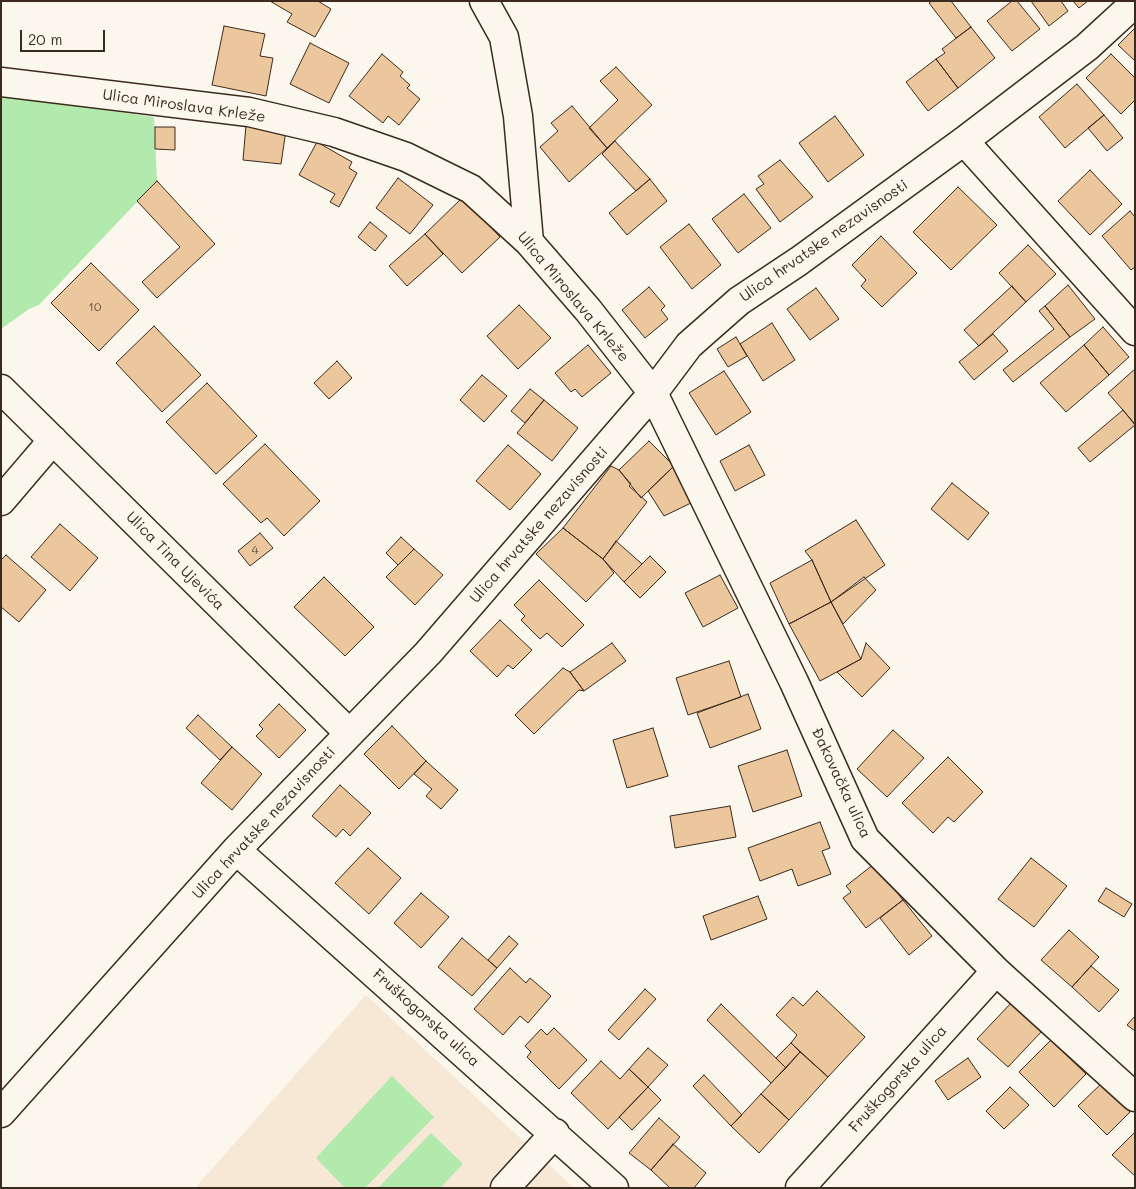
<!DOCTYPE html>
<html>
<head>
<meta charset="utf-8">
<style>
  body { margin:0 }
  #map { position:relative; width:1136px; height:1189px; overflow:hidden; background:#fbf7ec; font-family:Mali,sans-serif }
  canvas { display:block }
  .frame { position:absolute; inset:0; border:2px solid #3b2a1e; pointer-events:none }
  .scale { position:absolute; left:20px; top:30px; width:85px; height:22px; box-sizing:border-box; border:2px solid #3b2a1e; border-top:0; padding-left:6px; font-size:15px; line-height:18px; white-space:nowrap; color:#3b2a1e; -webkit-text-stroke:4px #fbf7ec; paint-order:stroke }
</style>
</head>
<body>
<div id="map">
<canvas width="1136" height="1189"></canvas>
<div class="frame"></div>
<div class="scale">20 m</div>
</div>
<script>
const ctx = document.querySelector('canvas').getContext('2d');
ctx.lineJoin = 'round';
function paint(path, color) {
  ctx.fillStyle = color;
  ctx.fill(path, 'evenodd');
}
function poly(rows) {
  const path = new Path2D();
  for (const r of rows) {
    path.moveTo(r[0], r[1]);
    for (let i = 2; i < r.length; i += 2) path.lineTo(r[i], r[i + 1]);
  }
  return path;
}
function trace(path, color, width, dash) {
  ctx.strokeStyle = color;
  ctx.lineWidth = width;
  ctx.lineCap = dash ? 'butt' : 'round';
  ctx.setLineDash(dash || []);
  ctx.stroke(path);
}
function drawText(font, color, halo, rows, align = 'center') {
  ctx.font = font + ' Mali,sans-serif';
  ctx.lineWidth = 4;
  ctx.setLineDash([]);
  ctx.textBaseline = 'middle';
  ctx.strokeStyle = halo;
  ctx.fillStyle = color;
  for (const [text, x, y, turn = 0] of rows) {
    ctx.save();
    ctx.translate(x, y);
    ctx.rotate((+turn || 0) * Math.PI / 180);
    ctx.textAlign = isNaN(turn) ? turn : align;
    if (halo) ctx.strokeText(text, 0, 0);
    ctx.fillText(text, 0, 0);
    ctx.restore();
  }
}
paint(poly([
  [366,995,574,1188,195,1188]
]), '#f6e8d4');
paint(poly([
  [1,95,154,117,157,181,39,305,29,309,1,329],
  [392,1076,434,1117,365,1188,345,1188,316,1158],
  [431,1133,463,1164,440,1188,378,1188]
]), '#b2e9ad');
const building = poly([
  [270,1,318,1,331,9,315,37,287,22,292,14,270,1],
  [932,1,951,1,971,27,956,38,929,3,932,1],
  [1012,1,1017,1,1040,29,1012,51,987,21,1012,1],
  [1031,1,1061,1,1068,11,1049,26,1031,1],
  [1073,1,1088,1,1079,8,1073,1],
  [224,26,265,34,260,56,273,58,266,96,212,85,224,26],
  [971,27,995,58,958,88,936,59,945,53,942,49,971,27],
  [1135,28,1135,61,1118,45,1135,28],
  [310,43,349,63,329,103,290,84,310,43],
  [382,54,403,72,400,76,410,85,407,88,420,99,399,125,388,116,383,123,349,96,382,54],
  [1111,54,1135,78,1135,100,1121,114,1086,78,1111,54],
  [936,59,958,88,928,111,906,82,936,59],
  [616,67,652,105,607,148,589,128,618,100,600,81,616,67],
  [1077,84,1104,115,1065,148,1039,117,1077,84],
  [572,106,607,148,569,182,540,147,558,131,551,123,572,106],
  [1104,115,1123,138,1107,151,1088,128,1104,115],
  [835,116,864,155,828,182,799,143,835,116],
  [246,125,286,130,281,164,243,160,246,125],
  [155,127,175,127,175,150,155,149,155,127],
  [615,141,650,179,636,191,602,154,615,141],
  [317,142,352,162,349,168,357,173,339,207,330,202,335,194,299,175,317,142],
  [780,160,813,197,780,222,756,189,764,184,758,176,780,160],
  [1090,170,1122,204,1090,235,1058,201,1090,170],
  [398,178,433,205,410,234,376,208,398,178],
  [650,179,667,201,627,235,609,213,650,179],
  [157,181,215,244,157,298,142,282,180,247,137,201,157,181],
  [958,187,997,225,951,270,913,232,958,187],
  [744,194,771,228,738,253,712,219,744,194],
  [463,197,500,237,462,273,425,234,463,197],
  [1130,211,1135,217,1135,267,1131,270,1102,236,1130,211],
  [370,222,387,236,375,251,358,237,370,222],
  [689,224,721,265,692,289,660,247,689,224],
  [425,234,443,254,407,286,389,266,425,234],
  [881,236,917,273,882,307,861,286,866,280,852,265,881,236],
  [1028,245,1056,274,1026,302,999,273,1028,245],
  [91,263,139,310,99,351,51,303,91,263],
  [1068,285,1095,319,1070,337,1045,306,1068,285],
  [1012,286,1026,302,979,346,964,330,1012,286],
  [649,287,665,306,661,310,668,319,645,338,622,310,649,287],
  [816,288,839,319,810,340,787,309,816,288],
  [519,305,551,338,518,369,487,336,519,305],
  [1045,306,1070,337,1013,382,1003,370,1054,329,1039,311,1045,306],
  [772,323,795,360,763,381,740,344,772,323],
  [154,326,201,375,162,412,116,363,154,326],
  [1103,327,1129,357,1109,375,1084,345,1103,327],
  [993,334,1008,351,974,380,959,362,993,334],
  [736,337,747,356,728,367,717,349,736,337],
  [588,345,611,373,582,397,575,389,571,392,555,373,588,345],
  [1084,345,1109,375,1066,412,1040,383,1084,345],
  [337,361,352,378,329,399,314,383,337,361],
  [1135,369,1135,424,1108,393,1135,369],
  [724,371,751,412,716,435,689,393,724,371],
  [482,375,507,396,484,422,460,400,482,375],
  [207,383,257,436,216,474,166,422,207,383],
  [530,389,544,400,525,423,511,411,530,389],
  [544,400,578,428,552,461,517,433,544,400],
  [1123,410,1135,425,1090,462,1078,448,1123,410],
  [649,441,674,466,641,498,619,470,649,441],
  [265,444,320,501,284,536,267,518,261,523,223,484,265,444],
  [508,445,541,474,510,510,476,481,508,445],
  [749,445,765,475,735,491,720,461,749,445],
  [611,466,619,470,631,484,629,486,647,502,603,559,563,528,611,466],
  [674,466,678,468,691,503,664,516,648,491,674,466],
  [952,483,989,513,968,540,931,509,952,483],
  [856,520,885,565,831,602,812,560,805,551,856,520],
  [60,524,98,558,70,591,31,557,60,524],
  [563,528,603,559,614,573,586,602,536,554,563,528],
  [260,533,273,548,250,566,238,551,260,533],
  [401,537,414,549,398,565,386,553,401,537],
  [616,541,642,564,624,582,603,559,616,541],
  [414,549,443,575,415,605,386,577,414,549],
  [6,555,46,590,19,622,1,607,1,560,6,555],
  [650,556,666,572,640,598,624,582,650,556],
  [812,560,831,602,789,624,770,583,812,560],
  [720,575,738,608,703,627,685,593,720,575],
  [324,577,374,627,345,656,294,607,324,577],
  [864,577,876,590,843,624,831,602,864,577],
  [539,580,584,625,562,647,547,633,540,639,521,620,525,616,514,605,539,580],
  [831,602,861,659,820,681,789,624,831,602],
  [500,620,532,650,513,669,508,665,497,677,470,651,500,620],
  [612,643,626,661,584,691,570,672,612,643],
  [866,643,890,668,862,697,837,672,861,659,866,643],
  [729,661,741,697,688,715,676,678,729,661],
  [563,668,570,672,584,691,579,690,534,734,515,715,563,668],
  [748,694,761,729,710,748,697,713,748,694],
  [279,704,306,730,279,758,256,736,263,729,259,725,279,704],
  [198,715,232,747,220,760,186,728,198,715],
  [392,726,426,761,399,789,364,754,392,726],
  [653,728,668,776,627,788,613,740,653,728],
  [893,730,924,758,887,797,857,769,893,730],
  [232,747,262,774,232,810,201,783,232,747],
  [787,750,802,796,753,812,738,766,787,750],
  [948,757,983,792,954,822,948,817,933,833,902,803,948,757],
  [426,761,458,790,441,809,426,796,432,789,414,774,426,761],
  [340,785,371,813,350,836,343,829,336,837,312,816,340,785],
  [730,806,736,837,675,848,670,816,730,806],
  [820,822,830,848,822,851,831,874,798,886,792,869,760,881,748,848,820,822],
  [368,848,401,878,369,914,335,883,368,848],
  [1031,858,1067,886,1034,927,998,899,1031,858],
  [874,864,903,900,866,928,843,898,851,892,846,886,874,864],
  [1106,888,1132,904,1124,917,1098,901,1106,888],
  [421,893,449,917,421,948,394,923,421,893],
  [758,896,767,919,711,940,703,916,758,896],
  [903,900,932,936,909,955,880,918,903,900],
  [1069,930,1099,957,1072,987,1041,960,1069,930],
  [509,936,518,944,497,968,488,960,509,936],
  [462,938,497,968,472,996,438,967,462,938],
  [1091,966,1119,990,1099,1012,1072,987,1091,966],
  [510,968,526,983,530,978,551,996,528,1023,520,1016,503,1035,474,1009,510,968],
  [645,989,656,999,619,1040,608,1030,645,989],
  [817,991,865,1037,828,1077,791,1043,797,1035,776,1015,793,997,803,1006,817,991],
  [1012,1002,1042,1031,1008,1067,977,1039,1012,1002],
  [721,1004,786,1068,771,1083,707,1020,721,1004],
  [1135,1016,1135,1031,1127,1025,1135,1016],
  [554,1028,587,1060,559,1089,527,1057,531,1052,525,1046,541,1029,547,1035,554,1028],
  [1051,1040,1086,1074,1054,1107,1019,1072,1051,1040],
  [791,1043,800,1052,786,1068,776,1058,791,1043],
  [648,1048,668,1065,648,1087,629,1069,648,1048],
  [800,1052,828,1077,789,1120,761,1094,800,1052],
  [968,1058,981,1077,948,1100,935,1081,968,1058],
  [601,1061,620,1079,629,1069,648,1087,608,1129,571,1093,601,1061],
  [704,1075,742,1115,731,1126,693,1086,704,1075],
  [1102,1083,1130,1112,1107,1135,1078,1106,1102,1083],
  [648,1087,661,1100,632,1130,619,1117,648,1087],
  [1010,1087,1029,1105,1004,1129,986,1111,1010,1087],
  [761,1094,789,1120,759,1153,731,1126,761,1094],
  [659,1118,680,1137,651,1170,629,1153,659,1118],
  [1135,1132,1135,1176,1112,1155,1135,1132],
  [673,1144,706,1173,694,1188,670,1188,651,1170,673,1144]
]);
paint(building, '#ecc69c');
trace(building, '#3b2a1e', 1);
const minor = poly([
  [484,1,504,37,518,116,529,242],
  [1,82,249,112,334,132,406,157,471,189,529,242,588,310,653,393,794,682,865,839,996,971,1135,1097],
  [964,141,1135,331],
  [1,389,349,733],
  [1,501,53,440],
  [236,850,614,1188],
  [1,1113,236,850,428,653,653,393,689,345,739,301,799,261,964,141,1087,47,1135,3],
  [505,1188,555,1133],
  [800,1188,996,971]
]);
trace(minor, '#3b2a1e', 31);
trace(minor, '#fbf7ec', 28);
drawText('12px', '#67513e', null, [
  ["10",95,307],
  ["4",255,550]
]);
drawText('15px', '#3b2a1e', '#fbf7ec', [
  ["Ulica Miroslava Krleže",184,106,8],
  ["Ulica hrvatske nezavisnosti",824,241,-35],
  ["Ulica Miroslava Krleže",573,297,50],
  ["Ulica hrvatske nezavisnosti",539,525,-49],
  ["Ulica Tina Ujevića",175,561,45],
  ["Đakovačka ulica",841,783,65],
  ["Ulica hrvatske nezavisnosti",264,823,-47],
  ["Fruškogorska ulica",426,1018,42],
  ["Fruškogorska ulica",898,1079,-48]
]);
</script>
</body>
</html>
